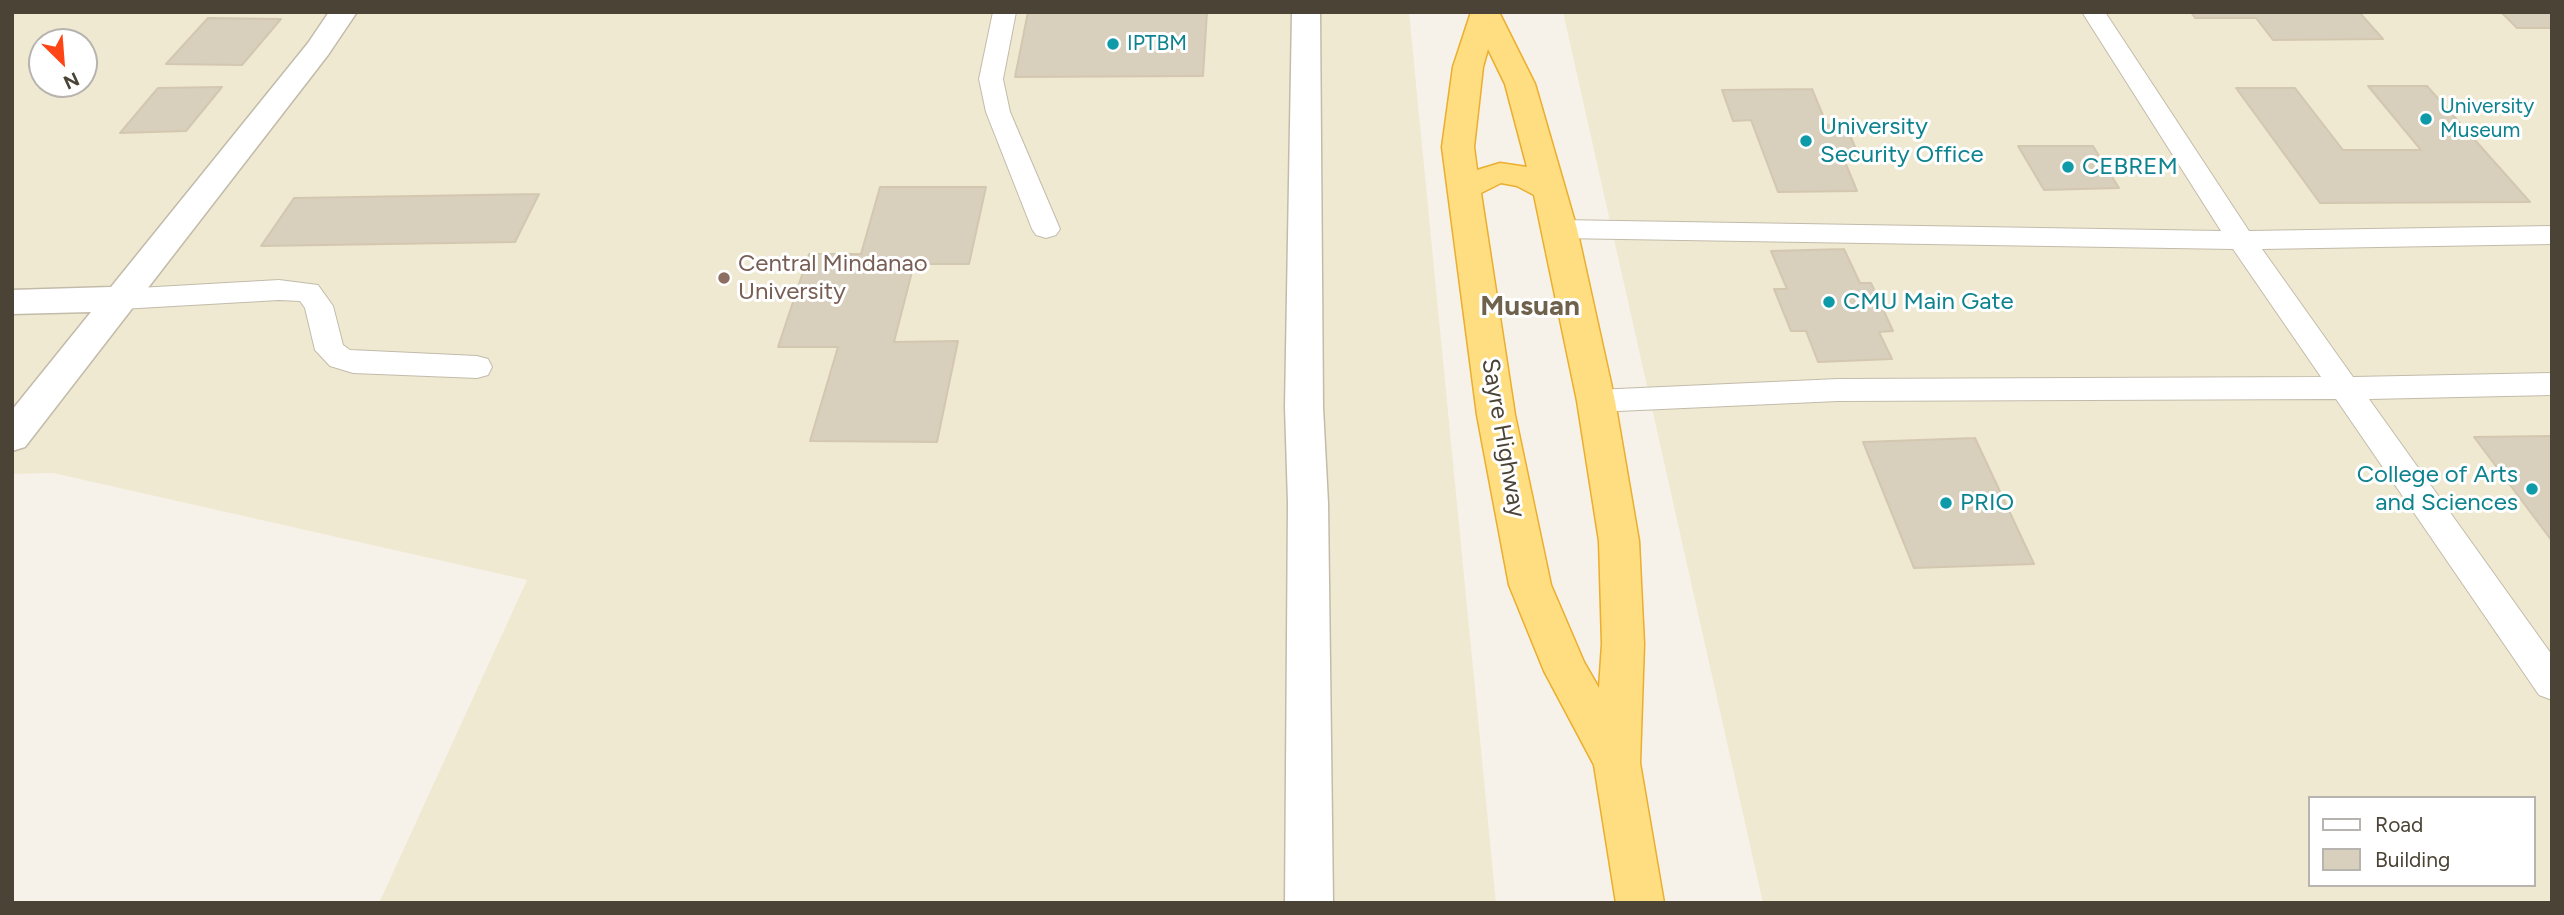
<!DOCTYPE html>
<html>
<head>
<meta charset="utf-8">
<style>
  body { margin:0 }
  #map { position:relative; width:2564px; height:915px; overflow:hidden; background:#f6f2e9; font-family:Figtree,sans-serif }
  canvas { display:block }
  .frame { position:absolute; inset:0; border:14px solid #4a4336; pointer-events:none }
  .legend { position:absolute; left:2308px; top:796px; width:228px; height:91px; box-sizing:border-box; background:#fff; border:2px solid #b7b4af; margin:0; padding:9px 12px; list-style:none; font-size:21px; color:#4a4336 }
  .legend li { display:flex; align-items:center; gap:14px; height:35px }
  .legend b { width:35px; border:2px solid #b7b4af }
  .north { position:absolute; left:28px; top:28px; width:70px; height:70px; box-sizing:border-box; background:#fff; border:2px solid #b7b4af; border-radius:50%; rotate:155deg; font-size:19px; font-weight:700; line-height:28px; text-align:center; color:#4a4336 }
  .north::after { content:''; display:block; margin:auto; width:24px; height:32px; background:#ff4416; clip-path:polygon(50% 0,100% 100%,50% 72%,0 100%) }
</style>
</head>
<body>
<div id="map">
<canvas width="2564" height="915"></canvas>
<div class="frame"></div>
<ul class="legend">
<li><b style="height:9px;background:#fff"></b>Road</li>
<li><b style="height:19px;background:#d8cfbd"></b>Building</li>
</ul>
<div class="north">N</div>
</div>
<script>
const ctx = document.querySelector('canvas').getContext('2d');
ctx.lineJoin = 'round';
function paint(path, color) {
  ctx.fillStyle = color;
  ctx.fill(path, 'evenodd');
}
function poly(rows) {
  const path = new Path2D();
  for (const r of rows) {
    path.moveTo(r[0], r[1]);
    for (let i = 2; i < r.length; i += 2) path.lineTo(r[i], r[i + 1]);
  }
  return path;
}
function trace(path, color, width, dash) {
  ctx.strokeStyle = color;
  ctx.lineWidth = width;
  ctx.lineCap = dash ? 'butt' : 'round';
  ctx.setLineDash(dash || []);
  ctx.stroke(path);
}
function drawText(font, color, halo, rows, align = 'center') {
  ctx.font = font + ' Figtree,sans-serif';
  ctx.lineWidth = 6;
  ctx.setLineDash([]);
  ctx.textBaseline = 'middle';
  ctx.strokeStyle = halo;
  ctx.fillStyle = color;
  for (const [text, x, y, turn = 0] of rows) {
    ctx.save();
    ctx.translate(x, y);
    ctx.rotate((+turn || 0) * Math.PI / 180);
    ctx.textAlign = isNaN(turn) ? turn : align;
    if (halo) ctx.strokeText(text, 0, 0);
    ctx.fillText(text, 0, 0);
    ctx.restore();
  }
}
paint(poly([
  [12,12,1409,12,1496,903,379,903,527,580,53,473,12,474],
  [42,42,84,42,84,84,42,84],
  [1563,12,2552,12,2552,903,1763,903],
  [2310,798,2534,798,2534,885,2310,885]
]), '#f0e9d2');
const building = poly([
  [1028,12,1207,12,1203,76,1015,77,1028,12],
  [2191,12,2359,12,2383,39,2273,40,2256,18,2195,18,2191,12],
  [2501,12,2552,12,2552,28,2517,28,2501,12],
  [208,18,281,19,242,65,166,64,208,18],
  [2368,86,2427,86,2530,202,2320,203,2236,88,2295,88,2343,150,2421,150,2368,86],
  [222,87,186,131,120,133,158,88,222,87],
  [1812,89,1827,125,1847,128,1858,154,1843,157,1857,191,1778,192,1751,120,1733,121,1722,90,1812,89],
  [2018,146,2093,146,2119,188,2044,190,2018,146],
  [880,187,986,187,969,264,914,264,894,342,958,341,937,442,810,441,838,347,778,347,809,254,861,254,880,187],
  [539,194,515,242,261,246,294,198,539,194],
  [1844,249,1860,283,1871,283,1893,331,1879,332,1892,359,1818,362,1806,331,1791,331,1774,289,1787,289,1771,251,1844,249],
  [2552,436,2552,541,2474,437,2552,436],
  [1975,438,2034,564,1914,568,1863,442,1975,438]
]);
paint(building, '#d8cfbd');
trace(building, '#d4c7b0', 2);
const service = poly([
  [993,12,1016,12,1003,79,1010,112,1060,229,1056,235,1046,238,1036,235,1032,229,986,112,979,79,993,12],
  [2082,12,2105,12,2249,231,2552,226,2552,244,2262,249,2353,377,2552,373,2552,395,2369,399,2552,655,2552,700,2539,695,2336,399,1838,401,1596,412,1585,409,1581,401,1585,393,1596,390,1838,379,2321,377,2233,249,1560,238,1550,235,1546,229,1550,223,1560,220,2221,231,2082,12],
  [279,280,318,285,333,306,343,345,350,350,477,356,488,359,492,367,488,375,477,378,353,373,330,366,315,350,305,308,300,301,279,300,121,309,111,306,107,299,111,292,121,289,279,280]
]);
const minor = poly([
  [329,12,357,12,328,55,25,447,12,451,12,410,91,312,12,314,12,290,111,287,308,43,329,12],
  [1292,12,1320,12,1323,407,1328,503,1333,903,1285,903,1288,503,1285,407,1292,12]
]);
const trunk = poly([
  [1471,12,1499,12,1535,84,1577,229,1615,401,1639,541,1644,644,1640,763,1664,903,1616,903,1594,765,1544,671,1509,585,1477,415,1442,147,1453,67,1471,12],
  [1488,49,1505,84,1527,167,1500,163,1477,170,1474,147,1483,67,1488,49],
  [1501,183,1517,186,1534,195,1577,401,1599,541,1602,644,1599,688,1584,662,1551,585,1515,415,1481,193,1501,183]
]);
trace(service, '#c2bbaa', 2);
trace(minor, '#c2bbaa', 3);
trace(trunk, '#ebae2e', 3);
paint(service, '#fff');
paint(minor, '#fff');
paint(trunk, '#ffdd81');
for (const [x, y, r, color] of [
  [1113,44,7,"#0f9aa8"],
  [2426,119,7,"#0f9aa8"],
  [1806,141,7,"#0f9aa8"],
  [2068,167,7,"#0f9aa8"],
  [724,278,7,"#8d6e63"],
  [1829,302,7,"#0f9aa8"],
  [2532,489,7,"#0f9aa8"],
  [1946,503,7,"#0f9aa8"]
]) {
  const dot = new Path2D();
  dot.arc(x, y, r, 0, 2 * Math.PI);
  ctx.fillStyle = color;
  ctx.fill(dot);
  trace(dot, '#fff', 2.5);
}
drawText('21px', '#0d838f', '#fff', [
  ["IPTBM",1127,44],
  ["University",2440,107],
  ["Museum",2440,131]
], 'left');
drawText('24px', '#0d838f', '#fff', [
  ["University",1820,127],
  ["Security Office",1820,155],
  ["CEBREM",2082,167],
  ["CMU Main Gate",1843,302],
  ["College of Arts",2518,475,"right"],
  ["and Sciences",2518,503,"right"],
  ["PRIO",1960,503]
], 'left');
drawText('24px', '#785e54', '#fff', [
  ["Central Mindanao",738,264],
  ["University",738,292]
], 'left');
drawText('24px', '#4a4336', '#fff', [
  ["Sayre Highway",1503,438,80]
]);
drawText('bold 28px', '#6e624d', '#fff', [
  ["Musuan",1530,307]
]);
</script>
</body>
</html>
